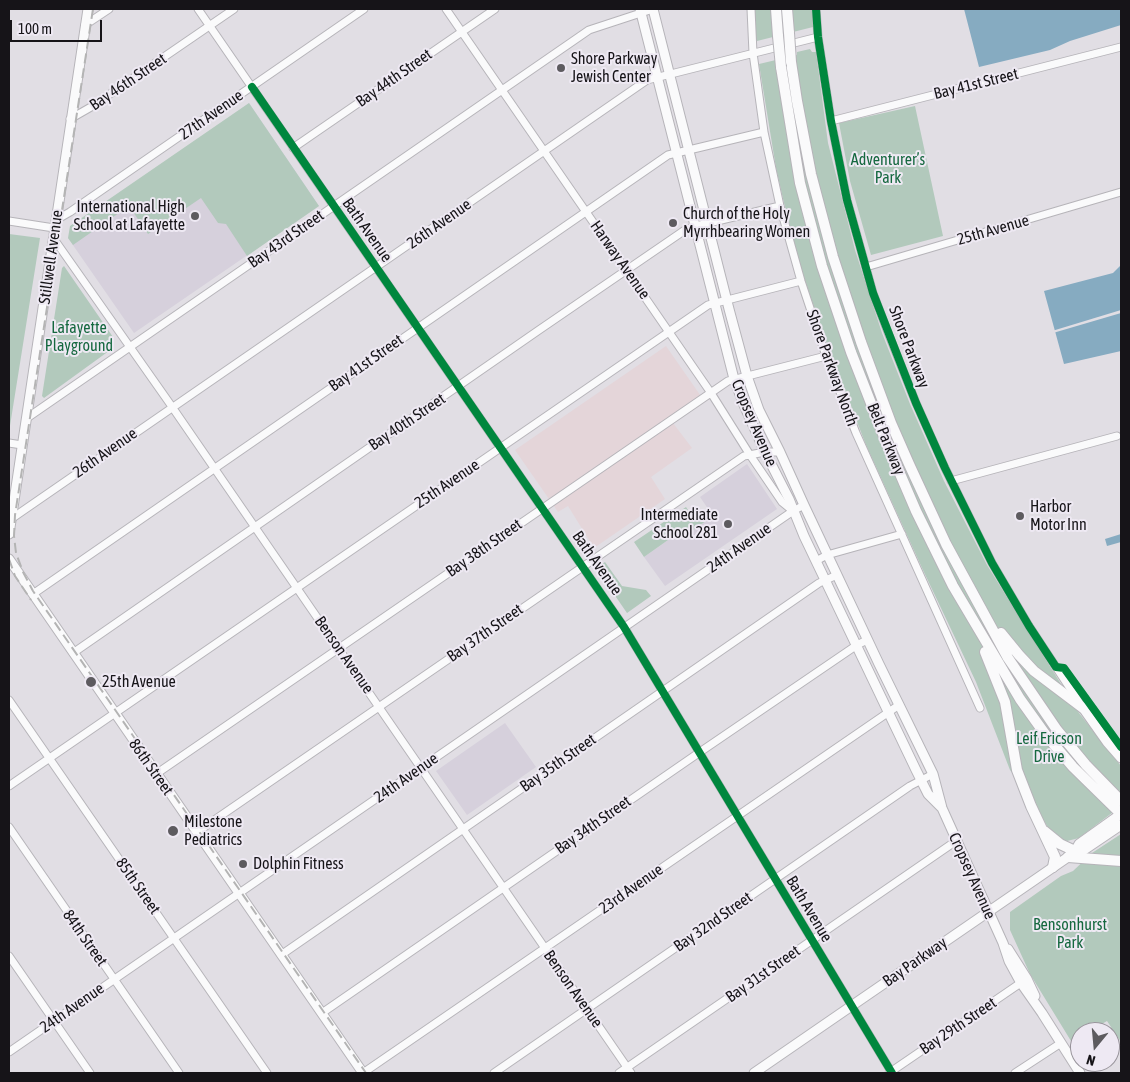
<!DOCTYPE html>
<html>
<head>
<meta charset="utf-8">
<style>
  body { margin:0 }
  #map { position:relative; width:1130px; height:1082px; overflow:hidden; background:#e1dee4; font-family:"Asap Condensed",sans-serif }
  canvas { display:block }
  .frame { position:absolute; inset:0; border:10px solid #161418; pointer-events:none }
  .north { position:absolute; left:1070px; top:1022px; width:50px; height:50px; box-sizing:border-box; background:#eee9f3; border:1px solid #98949b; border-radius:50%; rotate:197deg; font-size:14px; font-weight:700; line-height:20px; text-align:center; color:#161418 }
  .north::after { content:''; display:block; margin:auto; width:18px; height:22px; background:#5d5b5f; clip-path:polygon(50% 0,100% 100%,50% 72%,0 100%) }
  .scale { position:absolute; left:10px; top:20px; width:92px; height:22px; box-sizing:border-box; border:2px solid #161418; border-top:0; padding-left:6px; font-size:15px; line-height:18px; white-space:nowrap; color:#161418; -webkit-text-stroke:4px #eee9f3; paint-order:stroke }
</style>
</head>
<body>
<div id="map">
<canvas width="1130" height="1082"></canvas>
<div class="frame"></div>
<div class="north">N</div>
<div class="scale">100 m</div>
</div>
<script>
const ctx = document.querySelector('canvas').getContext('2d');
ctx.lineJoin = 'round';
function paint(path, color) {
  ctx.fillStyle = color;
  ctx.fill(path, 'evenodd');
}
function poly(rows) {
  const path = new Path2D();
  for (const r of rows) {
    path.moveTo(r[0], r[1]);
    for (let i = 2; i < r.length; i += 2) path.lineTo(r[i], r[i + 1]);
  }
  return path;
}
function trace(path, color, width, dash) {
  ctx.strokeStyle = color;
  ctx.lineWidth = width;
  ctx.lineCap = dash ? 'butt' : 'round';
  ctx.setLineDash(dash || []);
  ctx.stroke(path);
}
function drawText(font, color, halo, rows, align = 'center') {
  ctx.font = font + ' "Asap Condensed",sans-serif';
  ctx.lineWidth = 4;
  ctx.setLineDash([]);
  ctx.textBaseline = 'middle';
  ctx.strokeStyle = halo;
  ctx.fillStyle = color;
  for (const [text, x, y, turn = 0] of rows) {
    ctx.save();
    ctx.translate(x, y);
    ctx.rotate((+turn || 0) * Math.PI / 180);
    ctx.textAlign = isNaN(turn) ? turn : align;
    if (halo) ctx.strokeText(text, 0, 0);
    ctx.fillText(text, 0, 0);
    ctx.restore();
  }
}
paint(poly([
  [666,346,705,402,673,423,692,448,651,477,665,499,594,548,568,506,558,512,515,450]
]), '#e4d5d9');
paint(poly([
  [249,103,319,206,134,333,68,238],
  [747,464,777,509,665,586,644,557,678,533,682,538,713,516,700,497],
  [505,723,536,767,467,815,436,771]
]), '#d6d0dc');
paint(poly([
  [754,9,812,9,813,27,757,41,755,38],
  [810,49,812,52,816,52,828,143,855,250,882,333,910,404,944,481,987,565,1079,713,1121,766,1121,806,1079,838,1067,841,1056,837,1047,826,1032,799,1010,770,976,682,922,568,866,445,823,334,800,265,784,203,776,168,759,64,797,55,797,52],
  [249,103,319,206,247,256,226,224,218,223,201,198,148,234,129,206,73,245,68,238,70,226],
  [915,106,943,236,871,255,850,181,839,123],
  [9,234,40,238,9,432],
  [64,266,113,337,113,348,44,398,42,396,62,268],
  [686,507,694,519,708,509,713,516,682,538,678,533,644,557,634,542],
  [605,562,622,586,646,590,651,596,627,613,596,568],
  [1121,834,1121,1042,1107,1021,1088,1032,1080,1032,1080,1036,1071,1041,1030,974,1010,930,1010,912,1061,876,1073,871,1092,853]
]), '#b2c9bc');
paint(poly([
  [964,9,1121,9,1121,25,1070,41,1050,50,979,67],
  [1121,265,1121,351,1064,364,1044,291,1113,273],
  [1121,534,1121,542,1107,546,1105,539]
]), '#86abc1');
paint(poly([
  [1121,310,1121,313,1053,333,1052,331]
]), '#e1dee4');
const minor = poly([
  [198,9,624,627,892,1073],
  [446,9,711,393,750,455,782,502,793,511],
  [751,9,753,53,764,132,780,206,801,281,826,356,856,433,980,708],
  [816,9,818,37,831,121,847,200,873,293,889,335,916,403,945,468,992,563,1029,626,1079,702],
  [85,25,109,9],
  [70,119,91,107,234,9],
  [831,121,1121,47],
  [293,148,495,9],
  [56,220,70,212,364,9],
  [9,221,54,228],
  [54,239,168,401,631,1073],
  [866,267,1121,192],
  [27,418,589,30,653,9],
  [9,443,22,445],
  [951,481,1117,436],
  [11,519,647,80,818,37],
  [816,561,827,555,902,534],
  [33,594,668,155,764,132],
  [73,653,539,330,685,230,696,226,780,206],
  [9,700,267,1073],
  [156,774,728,381,826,356],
  [9,786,708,305,801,281],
  [9,827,179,1073],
  [197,832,744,456,765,452,780,452],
  [281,955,819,583,837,575],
  [9,956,90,1073],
  [322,1013,700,752,857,645,867,640],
  [9,1052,793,511,804,505],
  [363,1073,899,705],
  [494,1073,910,786,933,774],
  [619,1073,956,841],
  [889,1073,1025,980],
  [1015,1073,1061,1043]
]);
const major = poly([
  [640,9,734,379,744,405,765,452,789,499,804,536,916,770,928,794,942,808],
  [653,9,729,309,747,376,759,410,780,452,804,505,879,664,933,774,942,808,1003,943,1009,961,1021,983,1042,1013,1080,1073],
  [9,534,88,9],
  [9,559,363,1073],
  [1083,708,1107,742,1121,758],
  [1075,851,1084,850,1121,825],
  [1008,949,1027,979,1035,996],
  [754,1073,1068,857,1075,851,1079,844,1121,814]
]);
const highway = poly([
  [776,9,778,36],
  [787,9,789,33],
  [791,62,797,101,811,174,833,257,861,342,891,423,909,464,946,544,1008,658,1057,730,1086,765,1121,801],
  [781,67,800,183,822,266,851,352,883,434,916,511,953,586,1020,699,1045,734,1073,767,1121,814],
  [1001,633,1019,655,1034,671,1083,708],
  [985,652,1005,702,1017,770,1031,806,1055,857,1053,867],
  [1044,831,1060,844,1075,851],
  [1068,857,1121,861]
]);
trace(minor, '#b6b4b9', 9);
trace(major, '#b6b4b9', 11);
trace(highway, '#b6b4b9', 12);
trace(minor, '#fafafb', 7);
trace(major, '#fafafb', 9);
trace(highway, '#fafafb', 10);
trace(poly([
  [93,9,15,515,14,536,16,553,23,572,33,591,366,1073],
  [9,559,15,576,31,600]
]), '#b4b4b4', 2, [10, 5]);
const highwayBridge = poly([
  [789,33,791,62],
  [778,36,781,67]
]);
trace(highwayBridge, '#b6b4b9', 12, []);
trace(highwayBridge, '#fafafb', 10);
trace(poly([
  [816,9,818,37,831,121,847,200,873,293,916,403,945,468,992,563,1029,626,1056,667,1064,668,1121,747],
  [252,87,624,627,892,1073]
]), '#00873e', 8);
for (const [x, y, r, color] of [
  [561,68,5,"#5d5b5f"],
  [195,216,5,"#5d5b5f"],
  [673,223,5,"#5d5b5f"],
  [1020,516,5,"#5d5b5f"],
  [728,524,5,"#5d5b5f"],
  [91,682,6,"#5d5b5f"],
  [173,831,6,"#5d5b5f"],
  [243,864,5,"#5d5b5f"]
]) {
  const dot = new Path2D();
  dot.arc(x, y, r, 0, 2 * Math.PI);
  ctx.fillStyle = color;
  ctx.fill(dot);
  trace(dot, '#eee9f3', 2);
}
drawText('16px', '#161418', '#eee9f3', [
  ["Shore Parkway",571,59],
  ["Jewish Center",571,77],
  ["International High",185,207,"right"],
  ["School at Lafayette",185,225,"right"],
  ["Church of the Holy",683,214],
  ["Myrrhbearing Women",683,232],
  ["Harbor",1030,507],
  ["Motor Inn",1030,525],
  ["Intermediate",718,515,"right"],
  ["School 281",718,533,"right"],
  ["25th Avenue",102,682],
  ["Milestone",184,822],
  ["Pediatrics",184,840],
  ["Dolphin Fitness",253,864]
], 'left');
drawText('16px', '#161418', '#eee9f3', [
  ["Bay 44th Street",394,78,-35],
  ["Bay 46th Street",128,82,-34],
  ["Bay 41st Street",976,84,-14],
  ["27th Avenue",211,115,-35],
  ["26th Avenue",439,224,-35],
  ["Bath Avenue",367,230,55],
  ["25th Avenue",993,230,-16],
  ["Bay 43rd Street",286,239,-35],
  ["Stillwell Avenue",51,257,-82],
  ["Harway Avenue",620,260,55],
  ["Shore Parkway",909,347,69],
  ["Bay 41st Street",366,363,-35],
  ["Shore Parkway North",832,368,70],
  ["Bay 40th Street",407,422,-34],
  ["Cropsey Avenue",754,423,67],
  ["Belt Parkway",886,439,68],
  ["26th Avenue",105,453,-35],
  ["25th Avenue",447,484,-34],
  ["Bay 38th Street",484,548,-35],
  ["24th Avenue",739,548,-35],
  ["Bath Avenue",597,563,55],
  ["Bay 37th Street",485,633,-35],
  ["Benson Avenue",344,655,55],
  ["Bay 35th Street",558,763,-35],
  ["86th Street",151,767,55],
  ["24th Avenue",406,778,-35],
  ["Bay 34th Street",593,825,-35],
  ["Cropsey Avenue",972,876,66],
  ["85th Street",138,886,55],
  ["23rd Avenue",631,889,-35],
  ["Bath Avenue",809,909,59],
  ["Bay 32nd Street",713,922,-35],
  ["84th Street",85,938,55],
  ["Bay Parkway",915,962,-35],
  ["Bay 31st Street",763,974,-35],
  ["Benson Avenue",573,989,55],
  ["24th Avenue",72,1008,-35],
  ["Bay 29th Street",958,1026,-34]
]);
drawText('16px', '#15683f', '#eee9f3', [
  ["Adventurer’s",888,160],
  ["Park",888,178],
  ["Lafayette",79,328],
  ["Playground",79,346],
  ["Leif Ericson",1049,739],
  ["Drive",1049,757],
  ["Bensonhurst",1070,925],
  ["Park",1070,943]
]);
</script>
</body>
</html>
